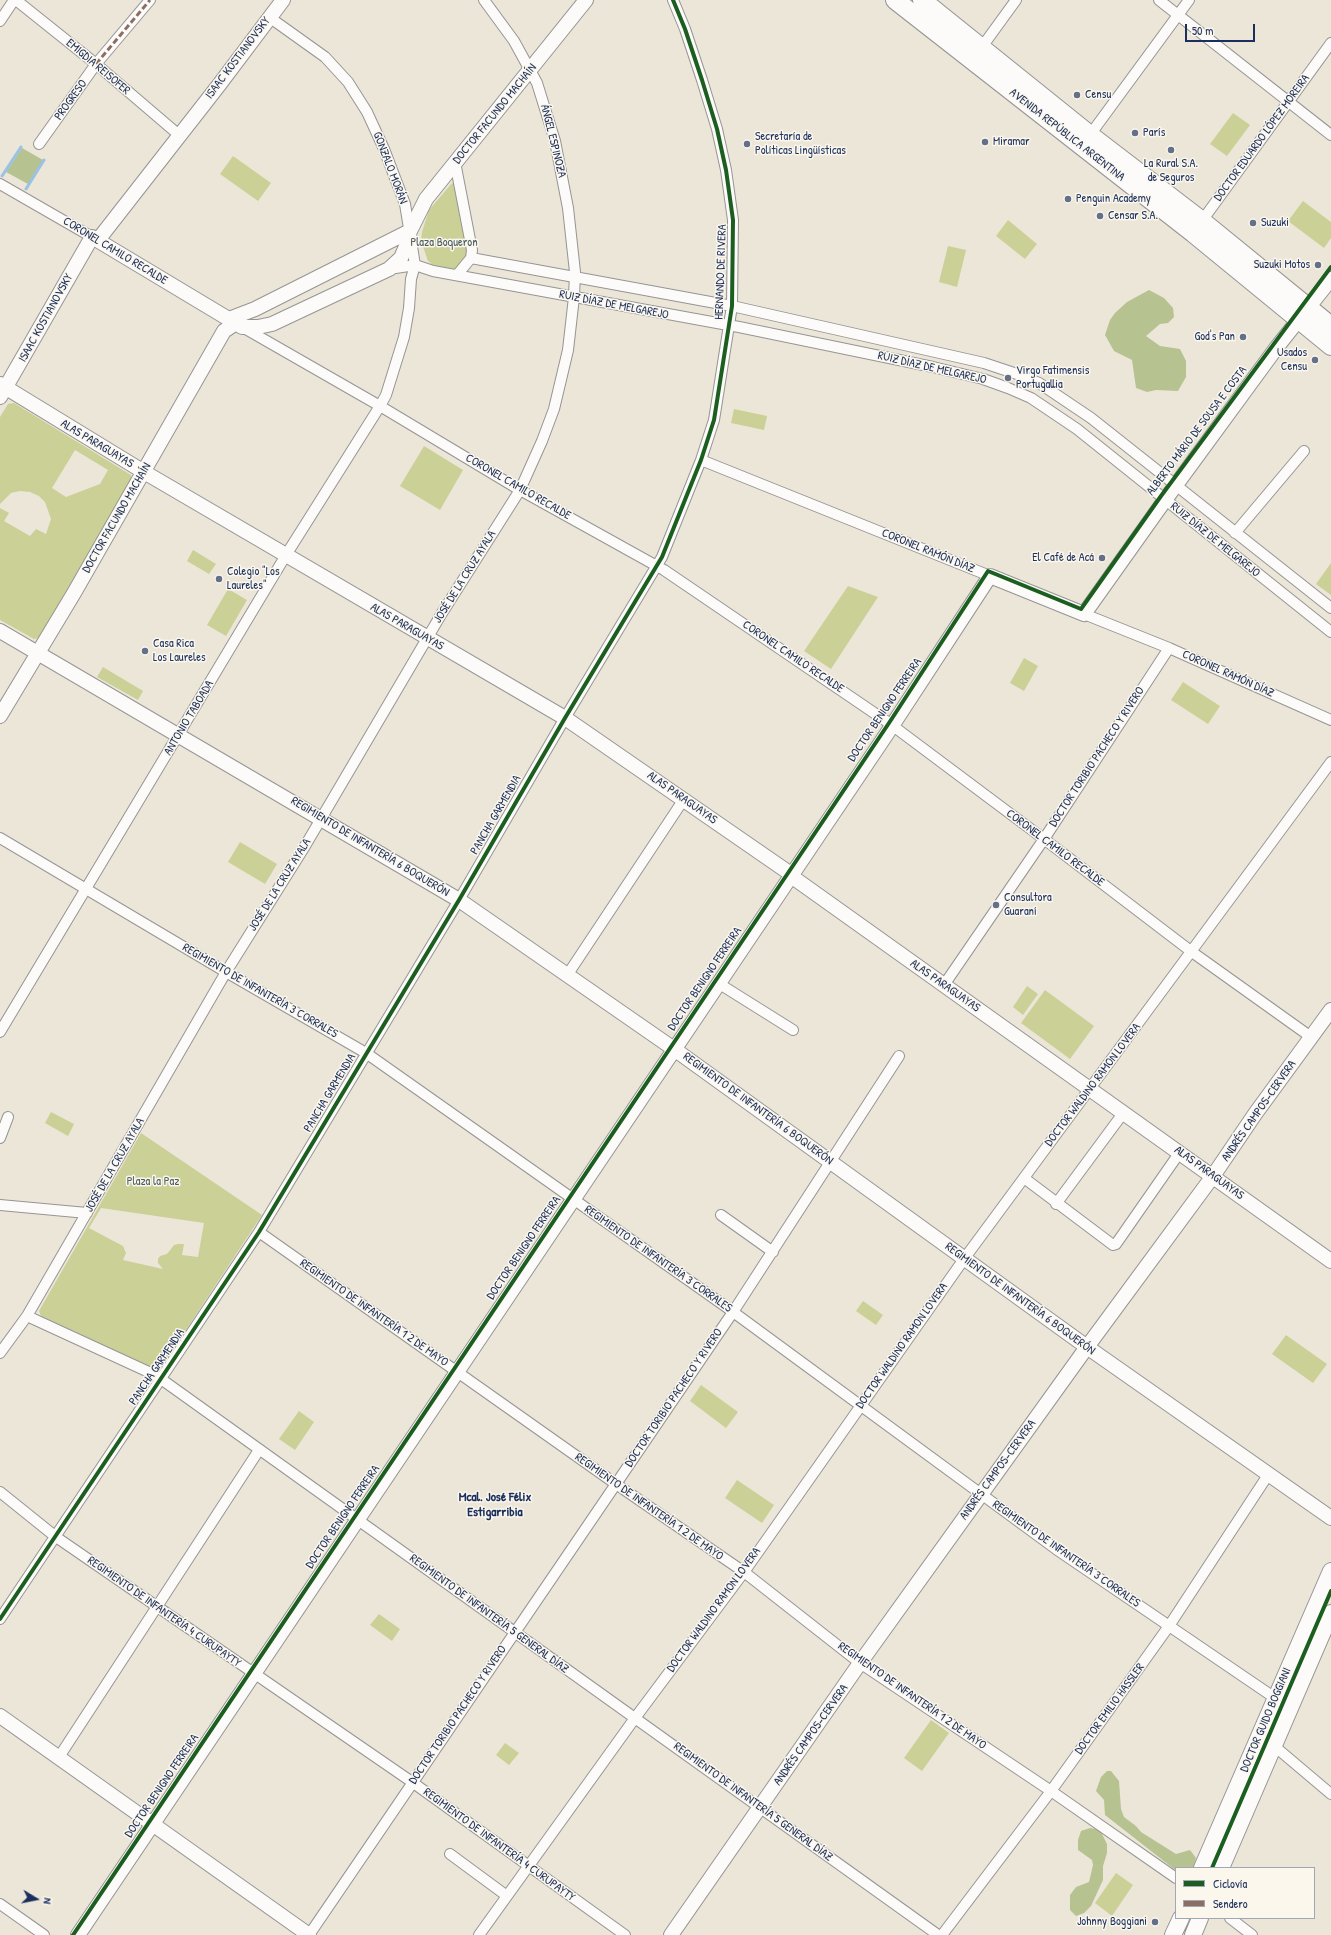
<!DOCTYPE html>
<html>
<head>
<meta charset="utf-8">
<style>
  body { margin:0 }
  #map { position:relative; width:1331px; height:1935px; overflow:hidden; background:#ece6d9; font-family:"Patrick Hand",sans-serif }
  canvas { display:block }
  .legend { position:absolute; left:1175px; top:1867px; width:140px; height:52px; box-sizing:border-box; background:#fbf7ec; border:1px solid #a1a7b3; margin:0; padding:5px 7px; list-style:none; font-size:12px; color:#1b2f5e }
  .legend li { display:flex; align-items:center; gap:8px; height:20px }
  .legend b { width:20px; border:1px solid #a1a7b3 }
  .north { position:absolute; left:16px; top:1879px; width:40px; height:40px; -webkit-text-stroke:3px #fbf7ec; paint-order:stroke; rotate:100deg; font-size:11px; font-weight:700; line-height:16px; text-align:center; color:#1b2f5e }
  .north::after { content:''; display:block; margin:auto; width:14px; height:18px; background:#1b2f5e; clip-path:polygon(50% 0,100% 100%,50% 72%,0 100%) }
  .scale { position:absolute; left:1185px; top:24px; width:70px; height:18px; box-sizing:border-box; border:2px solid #1b2f5e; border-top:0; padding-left:5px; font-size:12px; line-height:14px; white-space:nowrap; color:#1b2f5e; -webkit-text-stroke:3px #fbf7ec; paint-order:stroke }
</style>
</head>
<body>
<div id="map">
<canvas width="1331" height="1935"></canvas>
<ul class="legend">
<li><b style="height:5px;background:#1b5e20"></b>Ciclovía</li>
<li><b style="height:5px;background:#8d6e63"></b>Sendero</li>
</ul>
<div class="north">N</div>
<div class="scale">50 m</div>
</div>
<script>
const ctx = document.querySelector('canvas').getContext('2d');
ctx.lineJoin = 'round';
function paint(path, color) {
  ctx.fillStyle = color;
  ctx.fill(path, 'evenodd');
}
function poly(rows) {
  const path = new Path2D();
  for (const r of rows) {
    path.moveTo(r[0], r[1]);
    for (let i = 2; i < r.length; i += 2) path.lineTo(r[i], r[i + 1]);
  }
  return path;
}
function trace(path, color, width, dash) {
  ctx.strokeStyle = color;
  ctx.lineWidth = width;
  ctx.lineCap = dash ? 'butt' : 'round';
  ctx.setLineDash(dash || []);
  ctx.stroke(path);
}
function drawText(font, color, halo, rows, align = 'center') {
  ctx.font = font + ' "Patrick Hand",sans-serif';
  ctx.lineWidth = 3;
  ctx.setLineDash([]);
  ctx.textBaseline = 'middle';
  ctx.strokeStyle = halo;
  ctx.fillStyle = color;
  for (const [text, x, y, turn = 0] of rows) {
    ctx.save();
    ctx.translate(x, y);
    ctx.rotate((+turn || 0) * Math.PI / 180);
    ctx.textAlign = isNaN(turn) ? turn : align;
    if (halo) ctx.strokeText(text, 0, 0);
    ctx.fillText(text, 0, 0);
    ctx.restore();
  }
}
paint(poly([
  [1233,113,1250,125,1227,156,1210,144],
  [233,156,271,183,258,201,220,174],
  [452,183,454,184,468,252,466,258,459,267,454,269,434,266,428,261,421,241,422,232,429,210],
  [1303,201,1331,222,1331,238,1324,248,1288,221],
  [1008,220,1037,244,1025,259,996,236],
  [948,246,966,250,957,287,939,282],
  [14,403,131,475,131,480,39,638,34,639,0,620,0,508,9,513,4,521,30,536,36,529,46,534,51,519,45,502,39,496,30,492,20,491,11,493,0,504,0,417,8,404],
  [75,450,108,470,100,484,66,497,52,488],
  [734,409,767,416,764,430,731,423],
  [424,446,463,470,440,510,400,486],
  [193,550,216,564,209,574,187,561],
  [1331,563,1331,595,1316,584],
  [848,586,878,597,831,669,804,651],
  [228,589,247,600,226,636,207,625],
  [1024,658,1038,666,1024,691,1010,683],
  [103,667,143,691,138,700,97,677],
  [1183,682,1220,706,1208,724,1171,700],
  [240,842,277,864,265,884,228,862],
  [1027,986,1038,994,1023,1015,1013,1007],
  [1045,990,1094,1026,1070,1059,1021,1023],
  [51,1112,74,1124,68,1136,45,1123],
  [141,1133,262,1215,160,1369,157,1370,41,1316,39,1311],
  [101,1208,204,1223,198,1257,182,1255,184,1244,178,1244,174,1245,167,1254,160,1256,158,1259,158,1263,163,1269,123,1260,126,1253,123,1246,89,1228],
  [863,1301,883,1315,876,1325,856,1311],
  [1286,1335,1327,1364,1313,1383,1272,1354],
  [701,1385,738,1412,726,1428,690,1401],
  [299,1411,314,1422,295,1450,279,1439],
  [737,1480,774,1505,762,1523,725,1498],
  [379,1614,400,1629,392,1641,370,1625],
  [931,1720,949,1733,922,1771,904,1758],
  [505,1743,519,1753,509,1765,496,1755],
  [1264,1745,1266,1745,1219,1868,1210,1868],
  [1116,1873,1133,1885,1112,1916,1095,1903]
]), '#cbd096');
paint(poly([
  [22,148,43,160,28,184,6,172],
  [1149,290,1164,298,1173,308,1174,317,1168,323,1160,324,1146,336,1160,346,1180,349,1186,361,1186,377,1178,391,1156,390,1147,392,1136,388,1132,360,1114,351,1105,335,1110,320,1115,313,1127,302],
  [1107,1771,1111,1771,1119,1781,1121,1809,1124,1817,1136,1826,1141,1832,1176,1854,1190,1850,1196,1858,1193,1868,1174,1869,1105,1815,1104,1800,1096,1791,1101,1777],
  [1090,1828,1096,1829,1101,1832,1107,1844,1107,1853,1103,1866,1103,1880,1091,1906,1084,1913,1076,1916,1070,1910,1070,1895,1076,1887,1089,1882,1093,1865,1092,1860,1078,1850,1078,1840,1081,1831]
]), '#b7c291');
trace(poly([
  [2,176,21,147],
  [26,189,44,160]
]), '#99c2e4', 3);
const street = poly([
  [16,0,96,64,179,135],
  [1159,0,1331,135],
  [0,21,14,0],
  [979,51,1016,0],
  [1087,139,1189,0],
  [39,144,96,64,150,0],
  [455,162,472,250,471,258,457,275],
  [0,184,92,237],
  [1199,225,1331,43],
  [471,258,732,306,984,363,1017,374,1039,383,1091,418,1331,608],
  [389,269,415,265,433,271,739,327,933,367,983,379,1008,388,1031,398,1077,429,1331,632],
  [244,328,380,406,520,490,664,570,889,723,1044,839,1192,952,1311,1037],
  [701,460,990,576],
  [1235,533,1304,451],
  [1084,614,1169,648,1331,720],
  [0,838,226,972,366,1053,725,1306,1056,1549,1275,1698],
  [568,974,684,799],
  [718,983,793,1030],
  [944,985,1044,839,1169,648],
  [0,1032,286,555,380,406,386,395,404,337,409,308,411,279,415,265,405,204,384,149,367,112,348,82,325,57,269,17],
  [0,1138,8,1117],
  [1024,1178,1113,1245,1116,1244,1180,1152],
  [1056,1204,1124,1112],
  [0,1205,87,1213],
  [721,1215,773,1252],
  [259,1232,616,1484,744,1572,860,1663,1051,1791,1176,1878],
  [27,1316,153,1374,161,1379,938,1935],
  [0,1353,27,1316,226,972,305,846,442,613,520,490,542,441,554,409,568,350,574,297,575,272,568,208,555,141,537,83,514,41,484,0],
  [0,1492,56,1537,412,1782,625,1935],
  [0,1619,259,1232,459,900,565,718,662,557,701,460,714,420,732,306,733,220,726,170,717,129,702,80,685,29,673,0],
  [1260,1734,1331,1794],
  [59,1757,259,1450],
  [450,1854,507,1896],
  [0,1904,44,1935],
  [1230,1918,1252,1935],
  [309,1935,733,1312,899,1056],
  [479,1935,635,1718,744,1572,964,1259,1331,762],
  [942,1935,1051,1791,1169,1626,1268,1475]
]);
const secondary = poly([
  [98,240,219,85,283,0],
  [229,319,255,309,410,231],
  [0,384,144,472,565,718,788,872,791,876,1331,1261],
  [0,397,92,237,242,327,258,327,272,324,389,269,401,258,407,244,410,231,426,199,586,0],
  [0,631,459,900,674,1049,1087,1347,1331,1518],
  [0,716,74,593,224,331,236,323],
  [0,1716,309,1935],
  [78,1935,886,735,990,576,1084,614,1165,500,1277,347,1331,279],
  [671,1935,860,1663,1087,1347,1213,1176,1255,1114,1331,1010]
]);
const primary = poly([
  [1202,1868,1331,1571],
  [1221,1868,1331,1613],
  [1173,1935,1181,1918],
  [1193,1935,1200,1918]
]);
const highway = poly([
  [895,0,1193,233,1331,346],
  [922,0,1090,135,1202,221,1331,326]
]);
trace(street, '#959595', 12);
trace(secondary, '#959595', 16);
trace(primary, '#959595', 18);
trace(highway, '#959595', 20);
trace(street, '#fcfbf9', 10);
trace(secondary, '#fcfbf9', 14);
trace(primary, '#fcfbf9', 16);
trace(highway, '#fcfbf9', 18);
trace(poly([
  [96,64,150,0]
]), '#8d6e63', 3, [6, 3]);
trace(poly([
  [0,1619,259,1232,459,900,565,718,662,557,701,460,714,420,732,306,733,220,726,170,717,129,702,80,685,29,673,0],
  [1212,1868,1331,1591],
  [73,1935,889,723,988,571,1081,609,1161,496,1331,267]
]), '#1b5e20', 4);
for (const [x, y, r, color] of [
  [1077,95,4,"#646f89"],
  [1135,133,4,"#646f89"],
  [985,142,4,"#646f89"],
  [747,144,4,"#646f89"],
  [1171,150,4,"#646f89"],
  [1068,199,4,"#646f89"],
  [1100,216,4,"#646f89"],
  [1253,223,4,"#646f89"],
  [1318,265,4,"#646f89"],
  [1243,337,4,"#646f89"],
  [1315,360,4,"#646f89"],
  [1008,378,4,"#646f89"],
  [1102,558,4,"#646f89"],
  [219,579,4,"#646f89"],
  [145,651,4,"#646f89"],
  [996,905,4,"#646f89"],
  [1155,1922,4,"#646f89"]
]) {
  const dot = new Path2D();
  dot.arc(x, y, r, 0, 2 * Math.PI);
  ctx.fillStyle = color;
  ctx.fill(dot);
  trace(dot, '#fbf7ec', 1.5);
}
drawText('12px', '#1b2f5e', '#fbf7ec', [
  ["ISAAC KOSTIANOVSKY",238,58,-53],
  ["EMIGDIA REISOFER",98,67,40],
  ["PROGRESO",71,100,-54],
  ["DOCTOR FACUNDO MACHAÍN",495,114,-51],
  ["AVENIDA REPÚBLICA ARGENTINA",1067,135,38],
  ["DOCTOR EDUARDO LÓPEZ MOREIRA",1262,138,-54],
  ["ÁNGEL ESPINOZA",553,141,76],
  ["GONZALO MORÁN",390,168,69],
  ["CORONEL CAMILO RECALDE",115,251,31],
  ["HERNANDO DE RIVERA",721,272,-88],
  ["RUIZ DÍAZ DE MELGAREJO",614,305,11],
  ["ISAAC KOSTIANOVSKY",46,318,-61],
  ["RUIZ DÍAZ DE MELGAREJO",932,368,13],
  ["ALBERTO MÁRIO DE SOUSA E COSTA",1197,431,-53],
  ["ALAS PARAGUAYAS",97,444,31],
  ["CORONEL CAMILO RECALDE",518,487,30],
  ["DOCTOR FACUNDO MACHAÍN",117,518,-60],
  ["RUIZ DÍAZ DE MELGAREJO",1215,540,39],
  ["CORONEL RAMÓN DÍAZ",928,551,22],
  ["JOSÉ DE LA CRUZ AYALA",465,577,-58],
  ["ALAS PARAGUAYAS",407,627,30],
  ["CORONEL CAMILO RECALDE",793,657,34],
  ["CORONEL RAMÓN DÍAZ",1228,674,24],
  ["DOCTOR BENIGNO FERREIRA",885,710,-56],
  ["ANTONIO TABOADA",189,718,-59],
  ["DOCTOR TORIBIO PACHECO Y RIVERO",1097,757,-57],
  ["ALAS PARAGUAYAS",682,798,35],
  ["PANCHA GARMENDIA",496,815,-60],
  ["REGIMIENTO DE INFANTERÍA 6 BOQUERÓN",370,847,31],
  ["CORONEL CAMILO RECALDE",1055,848,37],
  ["JOSÉ DE LA CRUZ AYALA",280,885,-58],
  ["DOCTOR BENIGNO FERREIRA",705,979,-56],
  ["ALAS PARAGUAYAS",945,986,35],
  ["REGIMIENTO DE INFANTERÍA 3 CORRALES",260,991,30],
  ["DOCTOR WALDINO RAMON LOVERA",1093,1085,-53],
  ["PANCHA GARMENDIA",330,1093,-59],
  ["REGIMIENTO DE INFANTERÍA 6 BOQUERÓN",758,1109,36],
  ["ANDRÉS CAMPOS-CERVERA",1259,1111,-55],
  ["JOSÉ DE LA CRUZ AYALA",115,1165,-60],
  ["ALAS PARAGUAYAS",1209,1173,36],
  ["DOCTOR BENIGNO FERREIRA",524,1248,-56],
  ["REGIMIENTO DE INFANTERÍA 3 CORRALES",658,1259,35],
  ["REGIMIENTO DE INFANTERÍA 6 BOQUERÓN",1020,1299,36],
  ["REGIMIENTO DE INFANTERÍA 1 2 DE MAYO",374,1313,35],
  ["DOCTOR WALDINO RAMON LOVERA",902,1346,-55],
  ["PANCHA GARMENDIA",157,1367,-56],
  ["DOCTOR TORIBIO PACHECO Y RIVERO",674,1398,-56],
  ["ANDRÉS CAMPOS-CERVERA",998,1470,-54],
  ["REGIMIENTO DE INFANTERÍA 1 2 DE MAYO",649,1507,35],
  ["DOCTOR BENIGNO FERREIRA",343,1517,-56],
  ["REGIMIENTO DE INFANTERÍA 3 CORRALES",1066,1554,35],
  ["DOCTOR WALDINO RAMON LOVERA",714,1610,-54],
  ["REGIMIENTO DE INFANTERÍA 4 CURUPAYTY",164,1612,35],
  ["REGIMIENTO DE INFANTERÍA 5 GENERAL DÍAZ",489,1614,36],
  ["REGIMIENTO DE INFANTERÍA 1 2 DE MAYO",912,1696,35],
  ["DOCTOR EMILIO HASSLER",1110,1709,-54],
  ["DOCTOR TORIBIO PACHECO Y RIVERO",458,1715,-56],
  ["DOCTOR GUIDO BOGGIANI",1266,1720,-67],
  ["ANDRÉS CAMPOS-CERVERA",811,1735,-55],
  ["DOCTOR BENIGNO FERREIRA",162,1786,-56],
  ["REGIMIENTO DE INFANTERÍA 5 GENERAL DÍAZ",753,1802,36],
  ["REGIMIENTO DE INFANTERÍA 4 CURUPAYTY",499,1845,36]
]);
drawText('12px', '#1b2f5e', '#fbf7ec', [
  ["Censu",1085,95],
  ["París",1143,133],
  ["Secretaría de",755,137],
  ["Políticas Lingüísticas",755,151],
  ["Miramar",993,142],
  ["La Rural S.A.",1171,164,"center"],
  ["de Seguros",1171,178,"center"],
  ["Penguin Academy",1076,199],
  ["Censar S.A.",1108,216],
  ["Suzuki",1261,223],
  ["Suzuki Motos",1310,265,"right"],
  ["God's Pan",1235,337,"right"],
  ["Usados",1307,353,"right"],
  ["Censu",1307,367,"right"],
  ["Virgo Fatimensis",1016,371],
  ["Portugallia",1016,385],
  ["El Café de Acá",1094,558,"right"],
  ["Colegio \"Los",227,572],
  ["Laureles\"",227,586],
  ["Casa Rica",153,644],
  ["Los Laureles",153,658],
  ["Consultora",1004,898],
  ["Guaraní",1004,912],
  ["Johnny Boggiani",1147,1922,"right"]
], 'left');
drawText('12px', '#485a5f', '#fbf7ec', [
  ["Plaza Boqueron",444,243],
  ["Plaza la Paz",153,1182]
]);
drawText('bold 13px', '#1b2f5e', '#fbf7ec', [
  ["Mcal. José Félix",495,1498],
  ["Estigarribia",495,1513]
]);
</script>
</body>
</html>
